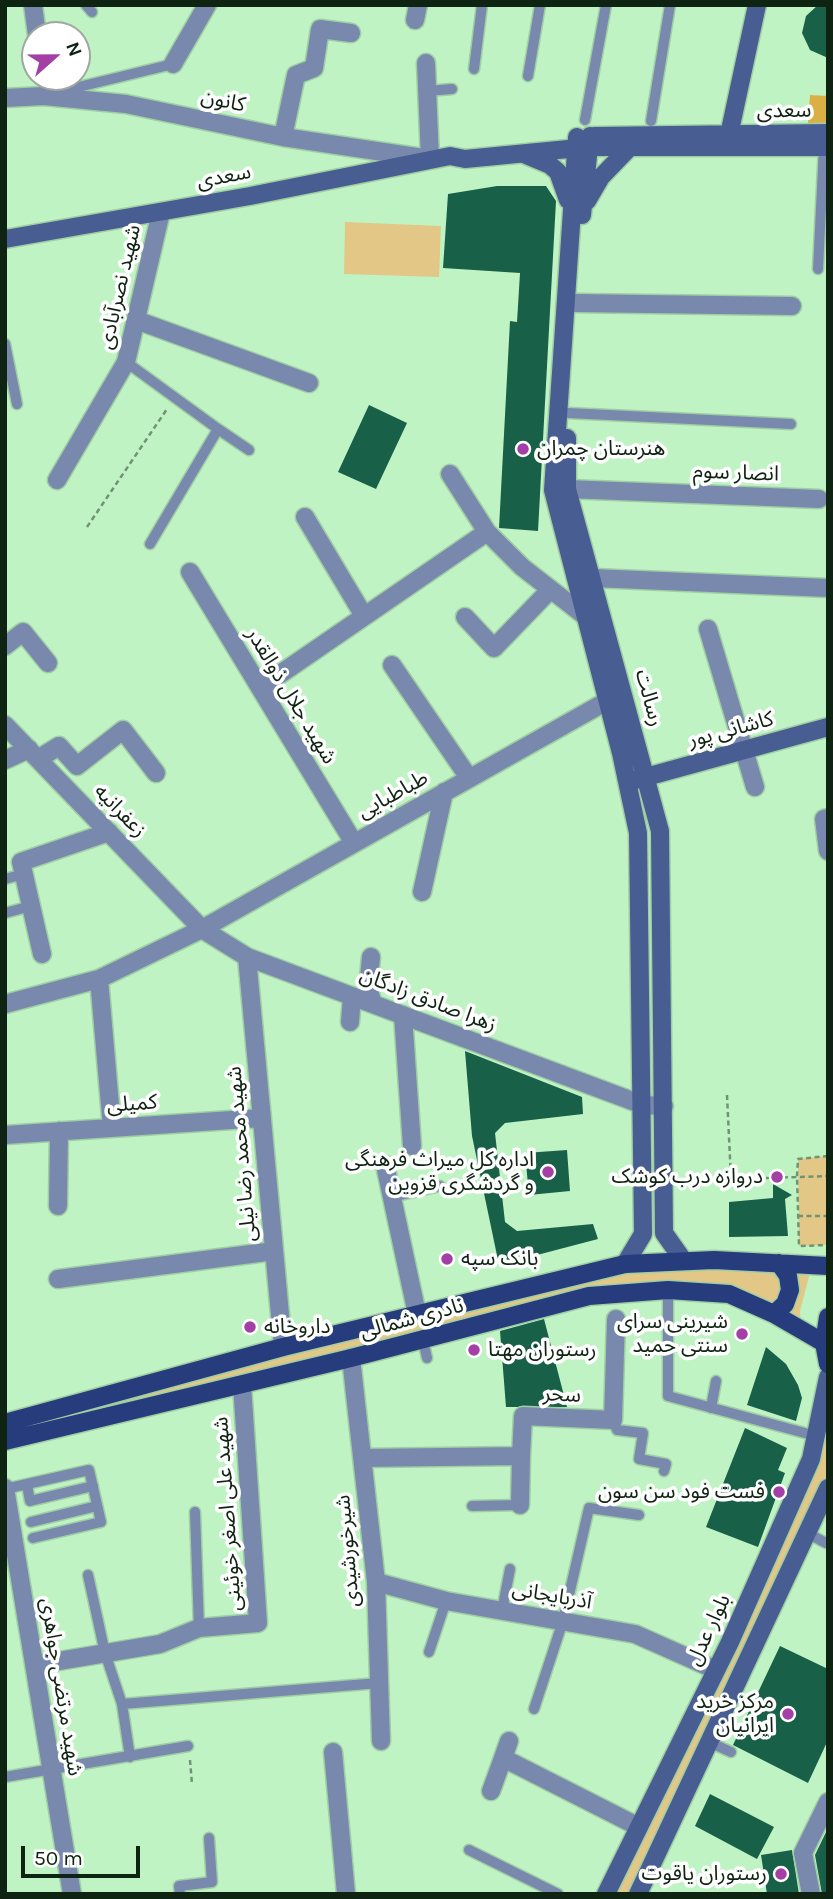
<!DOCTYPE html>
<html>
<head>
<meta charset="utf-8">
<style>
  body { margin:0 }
  #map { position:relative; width:833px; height:1899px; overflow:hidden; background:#c0f3c4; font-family:Karla,sans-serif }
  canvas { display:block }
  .frame { position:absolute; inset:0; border:7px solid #0f2312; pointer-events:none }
  .north { position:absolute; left:21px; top:21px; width:70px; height:70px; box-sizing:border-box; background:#fff; border:2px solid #9fa7a0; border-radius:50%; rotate:69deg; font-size:19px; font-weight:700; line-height:28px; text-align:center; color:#0f2312 }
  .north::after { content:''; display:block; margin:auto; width:24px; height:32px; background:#a440a5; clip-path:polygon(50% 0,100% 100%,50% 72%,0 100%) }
  .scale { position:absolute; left:21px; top:1846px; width:119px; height:32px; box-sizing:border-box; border:4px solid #0f2312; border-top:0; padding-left:9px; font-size:21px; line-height:24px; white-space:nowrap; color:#0f2312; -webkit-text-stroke:5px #fff; paint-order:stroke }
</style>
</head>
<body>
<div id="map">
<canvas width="833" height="1899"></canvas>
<div class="frame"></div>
<div class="north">N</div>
<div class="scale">50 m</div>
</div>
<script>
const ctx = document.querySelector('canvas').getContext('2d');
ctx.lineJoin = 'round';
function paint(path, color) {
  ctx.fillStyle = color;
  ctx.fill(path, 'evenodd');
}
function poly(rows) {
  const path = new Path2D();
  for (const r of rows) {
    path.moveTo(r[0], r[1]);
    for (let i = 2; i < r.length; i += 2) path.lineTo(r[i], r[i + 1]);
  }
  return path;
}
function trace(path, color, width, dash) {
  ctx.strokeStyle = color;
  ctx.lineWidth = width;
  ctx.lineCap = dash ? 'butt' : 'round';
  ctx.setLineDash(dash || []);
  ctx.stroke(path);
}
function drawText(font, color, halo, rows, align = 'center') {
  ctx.font = font + ' Karla,"Noto Sans Arabic",sans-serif';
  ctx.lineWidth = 7;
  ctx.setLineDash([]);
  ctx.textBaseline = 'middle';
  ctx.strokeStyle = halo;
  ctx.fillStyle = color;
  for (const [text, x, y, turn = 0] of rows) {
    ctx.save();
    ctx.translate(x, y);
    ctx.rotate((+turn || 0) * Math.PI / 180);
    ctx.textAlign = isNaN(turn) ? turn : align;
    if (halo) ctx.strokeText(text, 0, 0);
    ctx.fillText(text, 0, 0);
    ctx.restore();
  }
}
paint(poly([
  [345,222,441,226,439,277,344,274],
  [828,1156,828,1245,799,1246,798,1159],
  [812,1265,800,1311,801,1330,729,1294,589,1296,55,1429,51,1410,582,1273],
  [828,1408,828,1488,638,1894,606,1894]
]), '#e2c787');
paint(poly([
  [810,95,828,96,828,125,808,123]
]), '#dab045');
paint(poly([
  [818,5,828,5,828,58,810,50,802,33,806,16],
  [497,186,546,186,556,201,538,531,499,528,510,321,517,322,520,273,443,268,448,194],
  [369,405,407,423,376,489,338,472],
  [465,1051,582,1097,583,1114,505,1123,495,1133,505,1222,517,1231,593,1224,598,1239,499,1265,472,1136],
  [567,1150,570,1191,529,1195,525,1153],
  [773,1184,792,1195,785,1199,788,1236,729,1237,729,1202,773,1198],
  [544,1319,567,1407,506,1407,500,1331],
  [766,1347,786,1364,798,1385,802,1398,796,1421,747,1405],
  [745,1428,787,1448,778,1470,785,1473,758,1547,706,1527],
  [780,1646,828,1669,828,1740,808,1783,733,1745],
  [710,1794,774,1827,757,1859,695,1826],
  [828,1828,828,1894,822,1894,815,1855],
  [792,1850,799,1894,767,1894,761,1855]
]), '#196049');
const lane = poly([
  [86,5,92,12],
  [474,69,482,5],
  [528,76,540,5],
  [427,91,452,89],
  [58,92,173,64],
  [585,120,606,5],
  [651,121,670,5],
  [818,269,824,147],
  [5,344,17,404],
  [126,362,218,429,150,544],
  [568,413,791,424],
  [218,429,249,450],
  [5,879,24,874],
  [5,913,31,906],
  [392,1197,440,1186],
  [668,1290,668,1396,816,1436],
  [423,1340,427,1358],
  [711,1408,716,1381],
  [613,1420,617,1430,643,1433,639,1459,666,1464,664,1471],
  [27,1485,30,1501,93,1486],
  [5,1489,89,1470,101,1522,33,1538],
  [472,1506,520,1505],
  [195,1512,199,1628],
  [31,1522,97,1506],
  [807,1533,826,1543],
  [88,1575,105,1653,122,1704,130,1757],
  [502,1611,510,1569],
  [429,1652,446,1601],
  [122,1704,379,1683],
  [534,1709,563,1621,589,1508,639,1515],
  [709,1742,731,1752],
  [5,1777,188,1746],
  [469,1850,558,1894],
  [180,1894,179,1886,212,1882,209,1838]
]);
const street = poly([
  [33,5,37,35],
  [415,20,418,5],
  [173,64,207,5],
  [5,98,44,96,126,104,283,137,430,159,426,63],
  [283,137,296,75,314,68,320,29,351,33],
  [575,303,792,306],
  [136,320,309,383],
  [450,474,487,532,522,567,585,616],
  [57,480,126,362,161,212],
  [567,489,819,499],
  [305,517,364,616],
  [190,572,354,843],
  [593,578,828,588],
  [465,617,494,648,550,590],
  [708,629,755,787],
  [5,646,23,632,48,663],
  [392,665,469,778],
  [260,688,487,532],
  [5,725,202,929,247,957,643,1105,664,1106],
  [38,759,59,746,77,766,123,730,156,773],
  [5,760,29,749],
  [828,818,824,819,828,851],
  [422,892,444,792],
  [42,954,21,862,109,832],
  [247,957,283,1347],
  [371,957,368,988,373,1004],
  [99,979,112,1128],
  [5,1004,99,979,202,929,607,701],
  [403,1015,412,1146],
  [350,1022,352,996],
  [5,1135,262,1118],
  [385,1165,417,1314],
  [58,1206,59,1131],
  [58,1279,274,1251],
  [351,1358,376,1582,381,1741],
  [362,1458,521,1456,523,1416,613,1420,616,1319],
  [5,1488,72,1894],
  [520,1505,521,1456],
  [376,1582,446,1601,635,1634,716,1670],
  [35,1665,160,1644,199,1628,258,1623,242,1385],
  [509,1741,503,1758,639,1827],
  [333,1752,346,1894],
  [491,1791,503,1758],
  [811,1894,803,1853,828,1802]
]);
const secondary = poly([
  [729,135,757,5],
  [594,136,828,133],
  [577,137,553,490,621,753,638,833,643,1234,625,1264],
  [526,155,550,165,558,172,568,200],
  [587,201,601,177,630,147],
  [582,215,590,136],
  [5,239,250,196,450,156,465,159,589,147,828,147],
  [567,438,567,489,660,831,664,1233,683,1260],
  [635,780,828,727],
  [606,1894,730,1642,811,1459,828,1377],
  [638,1894,828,1488]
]);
const primary = poly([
  [774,1314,785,1304,790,1290,788,1276,779,1263],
  [828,1317,824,1343,828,1364],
  [5,1423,283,1347,625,1264,714,1260,828,1266],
  [5,1441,351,1358,589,1296,668,1290,729,1294,774,1314,824,1343]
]);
trace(lane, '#a0cea4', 13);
trace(street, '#a0cea4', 21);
trace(secondary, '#a0cea4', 21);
trace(primary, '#a0cea4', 21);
trace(poly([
  [87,527,167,409],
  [727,1095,731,1179],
  [828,1156,798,1159,797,1176,799,1246,828,1245],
  [681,1181,828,1176],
  [798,1216,828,1216],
  [190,1760,192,1784]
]), '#709473', 2.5, [5, 3.5]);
trace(lane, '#7989ae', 10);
trace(street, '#7989ae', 18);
trace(secondary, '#485d92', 18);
trace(primary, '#273c7d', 18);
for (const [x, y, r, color] of [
  [523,449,7,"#a440a5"],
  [548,1172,7,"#a440a5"],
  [777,1177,7,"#a440a5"],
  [447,1259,7,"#a440a5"],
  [250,1327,7,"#a440a5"],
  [742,1334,7,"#a440a5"],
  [474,1350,7,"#a440a5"],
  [779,1492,7,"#a440a5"],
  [788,1714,7,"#a440a5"],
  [781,1874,7,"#a440a5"]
]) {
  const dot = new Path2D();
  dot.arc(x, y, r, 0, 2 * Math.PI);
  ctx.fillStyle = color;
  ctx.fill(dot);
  trace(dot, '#fff', 2.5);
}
drawText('21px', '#0f2312', '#fff', [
  ["کانون",223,101,12],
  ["سعدی",784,111,-1],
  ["سعدی",224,177,-11],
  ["شهید نصرآبادی",120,287,-77],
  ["انصار سوم",736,473,2],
  ["شهید جلال ذوالقدر",291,696,59],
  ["رسالت",649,698,75],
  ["کاشانی پور",731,730,-15],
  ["طباطبایی",393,795,-29],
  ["زعفرانیه",120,811,46],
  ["زهرا صادق زادگان",428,1000,21],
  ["کمیلی",132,1104,-4],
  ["شهید محمد رضا نیلی",242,1154,-95],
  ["نادری شمالی",412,1319,-15],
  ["سحر",562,1395,3],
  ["شهید علی اصغر خوئینی",228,1514,-94],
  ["شیرخورشیدی",348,1551,-95],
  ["آذربایجانی",552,1596,10],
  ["بلوار عدل",709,1630,-65],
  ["شهید مرتضی جواهری",61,1687,81]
]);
drawText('21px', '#0f2312', '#fff', [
  ["هنرستان چمران",537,449,"left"],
  ["اداره کل میراث فرهنگی",534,1160],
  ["و گردشگری قزوین",534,1184],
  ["دروازه درب کوشک",763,1177],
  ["بانک سپه",461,1259,"left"],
  ["شیرینی سرای",728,1322],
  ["سنتی حمید",728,1346],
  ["داروخانه",264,1327,"left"],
  ["رستوران مهتا",488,1350,"left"],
  ["فست فود سن سون",765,1492],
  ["مرکز خرید",774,1702],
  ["ایرانیان",774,1726],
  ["رستوران یاقوت",767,1874]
], 'right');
</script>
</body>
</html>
